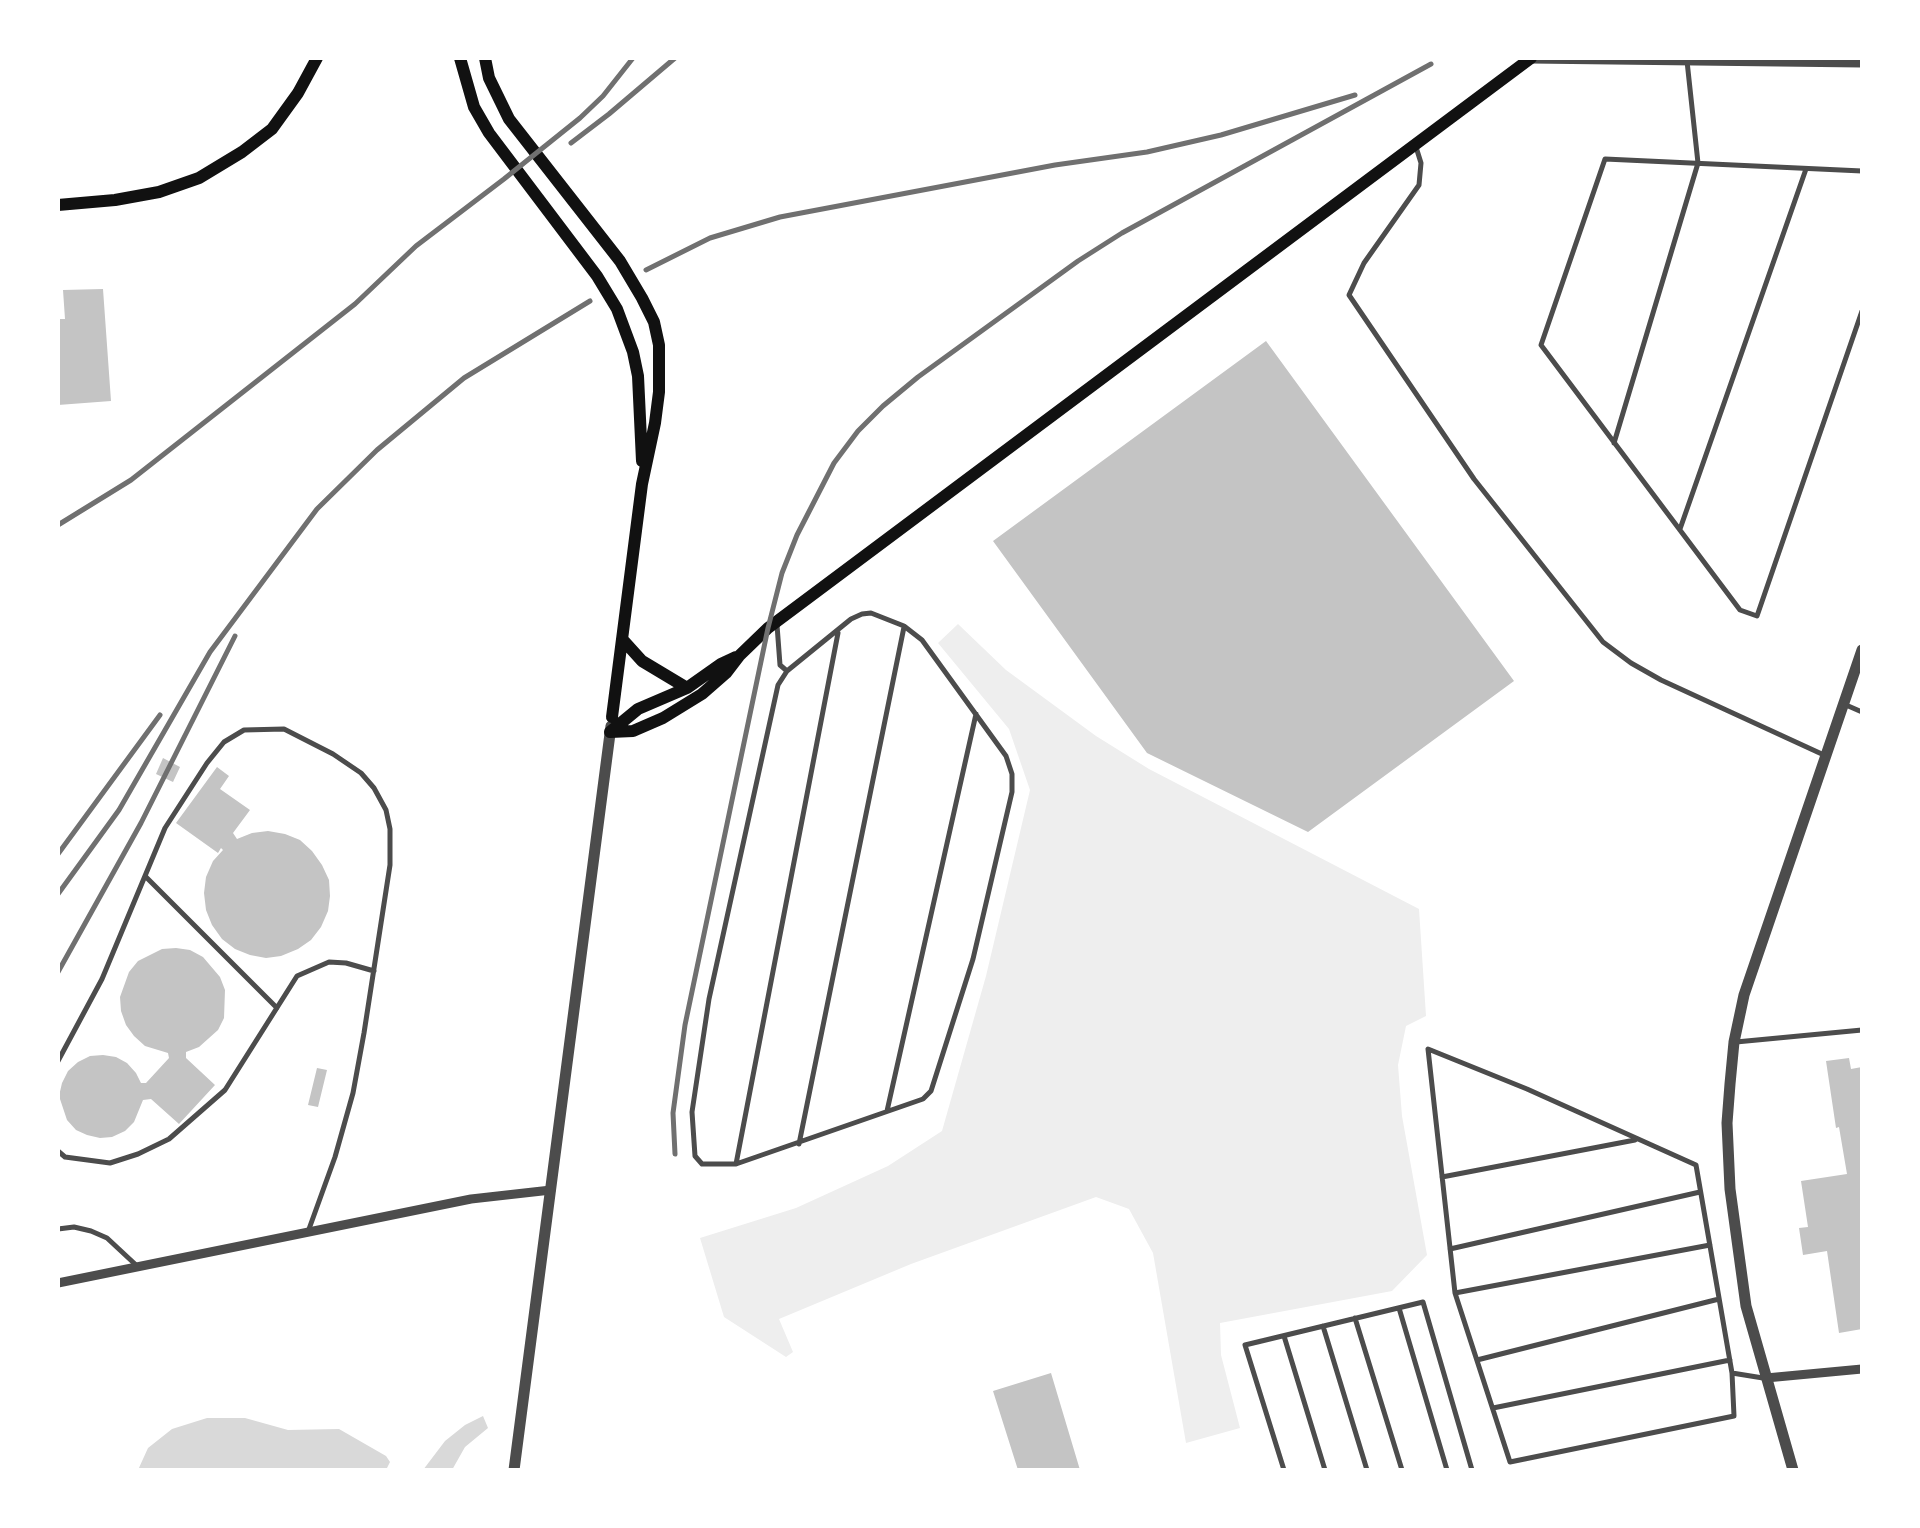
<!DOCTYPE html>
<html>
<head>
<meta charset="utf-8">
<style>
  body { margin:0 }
  #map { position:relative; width:1920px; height:1528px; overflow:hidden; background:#fff; font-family:"Archivo Narrow",sans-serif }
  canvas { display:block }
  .frame { position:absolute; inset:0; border:60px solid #fff; pointer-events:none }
</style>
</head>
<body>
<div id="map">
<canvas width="1920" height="1528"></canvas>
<div class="frame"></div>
</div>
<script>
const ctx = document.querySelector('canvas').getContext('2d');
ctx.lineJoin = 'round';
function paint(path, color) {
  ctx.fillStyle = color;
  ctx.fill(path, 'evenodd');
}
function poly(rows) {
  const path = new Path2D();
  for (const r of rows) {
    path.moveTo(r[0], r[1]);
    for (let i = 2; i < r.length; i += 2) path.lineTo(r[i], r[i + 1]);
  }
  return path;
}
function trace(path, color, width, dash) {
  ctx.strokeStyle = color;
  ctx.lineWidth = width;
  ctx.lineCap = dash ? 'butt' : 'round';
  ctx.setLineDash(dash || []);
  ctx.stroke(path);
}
paint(poly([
  [958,624,1006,670,1096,736,1149,769,1419,909,1426,1016,1406,1026,1398,1065,1402,1116,1427,1255,1392,1291,1220,1323,1221,1355,1240,1428,1186,1443,1153,1253,1129,1209,1096,1197,911,1264,779,1319,793,1352,786,1357,724,1317,700,1238,796,1208,888,1166,942,1131,986,976,1030,790,1009,729,938,643]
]), '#eee');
paint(poly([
  [483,1416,488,1428,465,1447,452,1470,423,1470,445,1441,465,1425],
  [207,1418,245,1418,288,1430,339,1429,386,1456,390,1462,386,1470,138,1470,148,1448,172,1429]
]), '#d9d9d9');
paint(poly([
  [103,289,111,401,58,405,58,319,65,319,63,290],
  [1266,341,1514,681,1308,832,1147,753,993,541],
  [163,758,180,767,173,782,156,774],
  [217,767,229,776,220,789,250,810,233,833,237,839,252,833,268,831,285,834,300,840,312,851,322,865,329,880,330,896,328,911,321,927,311,940,298,949,281,956,266,958,250,955,235,949,222,939,212,925,206,910,204,893,206,877,213,861,223,850,221,848,218,853,176,823],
  [176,948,190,950,203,957,220,977,225,990,224,1018,218,1030,199,1047,186,1052,186,1058,215,1085,179,1124,151,1099,143,1100,134,1122,125,1131,112,1137,100,1138,87,1135,76,1130,67,1120,59,1096,62,1083,68,1071,78,1062,90,1056,103,1055,116,1057,127,1063,136,1073,141,1083,146,1083,169,1058,168,1053,145,1046,134,1036,126,1025,121,1011,120,997,129,972,138,961,162,949],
  [1849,1058,1851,1069,1862,1067,1862,1329,1839,1333,1827,1251,1803,1255,1799,1228,1808,1227,1801,1181,1847,1174,1839,1127,1836,1128,1826,1061],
  [317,1068,327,1070,318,1107,308,1105],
  [1051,1373,1080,1470,1018,1470,993,1391]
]), '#c4c4c4');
trace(poly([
  [1416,147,1421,163,1419,185,1364,263,1349,295,1474,479,1603,642,1631,663,1661,680,1824,755],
  [1862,171,1605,159,1541,345,1740,610,1757,616,1862,311],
  [1614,443,1698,163,1687,61],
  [1680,529,1806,169],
  [777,625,780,665,787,671,778,685,709,999,692,1112,695,1156,702,1164,736,1164,923,1099,931,1091,973,959,1012,792,1012,774,1006,756,922,640,904,626,871,613,862,614,851,619,787,671],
  [1846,705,1862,712],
  [146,877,277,1008],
  [1736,1042,1862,1030],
  [58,1061,102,979,165,828,207,763,224,742,244,730,284,729,333,754,361,773,374,788,386,810,390,829,390,865,364,1033,353,1093,335,1157,309,1229],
  [887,1111,976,714],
  [799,1144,904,627],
  [58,1151,65,1157,110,1163,138,1154,169,1139,225,1090,297,976,329,962,346,963,374,971],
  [736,1164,838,633],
  [1442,1177,1635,1140],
  [58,1229,74,1227,91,1231,107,1238,136,1265],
  [1450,1249,1700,1192],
  [1455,1293,1710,1245],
  [1399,1308,1447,1470],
  [1355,1318,1402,1470],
  [1323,1326,1367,1470],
  [1284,1336,1325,1470],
  [1477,1360,1719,1299],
  [1732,1373,1696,1165,1527,1089,1428,1049,1455,1293,1510,1462,1734,1416,1732,1373,1763,1378],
  [1493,1408,1730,1360],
  [1284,1470,1245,1345,1423,1302,1472,1470]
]), '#4c4c4c', 5);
trace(poly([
  [1530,59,1862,63],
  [58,1283,471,1199,551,1190],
  [1766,1378,1862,1369]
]), '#4c4c4c', 9);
trace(poly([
  [514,1470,611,726],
  [1793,1470,1746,1306,1730,1189,1727,1123,1730,1084,1734,1042,1744,995,1862,650]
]), '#4c4c4c', 11);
trace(poly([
  [460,58,474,107,489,133,597,276,617,309,633,352,638,376,642,461],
  [485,58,489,78,509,119,620,261,642,298,654,322,659,345,659,392,655,423,642,484,612,717],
  [58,205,115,200,159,192,199,178,242,152,272,129,298,93,317,58],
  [623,640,642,661,687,688],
  [610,732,633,731,663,718,702,694,726,673,739,656,768,628,1531,58],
  [610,732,638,709,687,688,721,664,736,657]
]), '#111', 12);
trace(poly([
  [571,143,609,114,675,58],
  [646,270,710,238,780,217,1055,165,1147,152,1221,135,1355,95],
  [58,525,131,480,355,304,416,246,504,179,580,118,603,96,633,58],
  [58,854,160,715],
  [58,894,119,810,210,652,317,509,377,450,464,378,590,301],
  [58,972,141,823,235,636],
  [675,1154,673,1113,685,1025,768,628,782,573,797,535,834,463,858,431,883,406,918,377,1078,261,1122,233,1431,64]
]), '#707070', 5);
</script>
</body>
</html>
